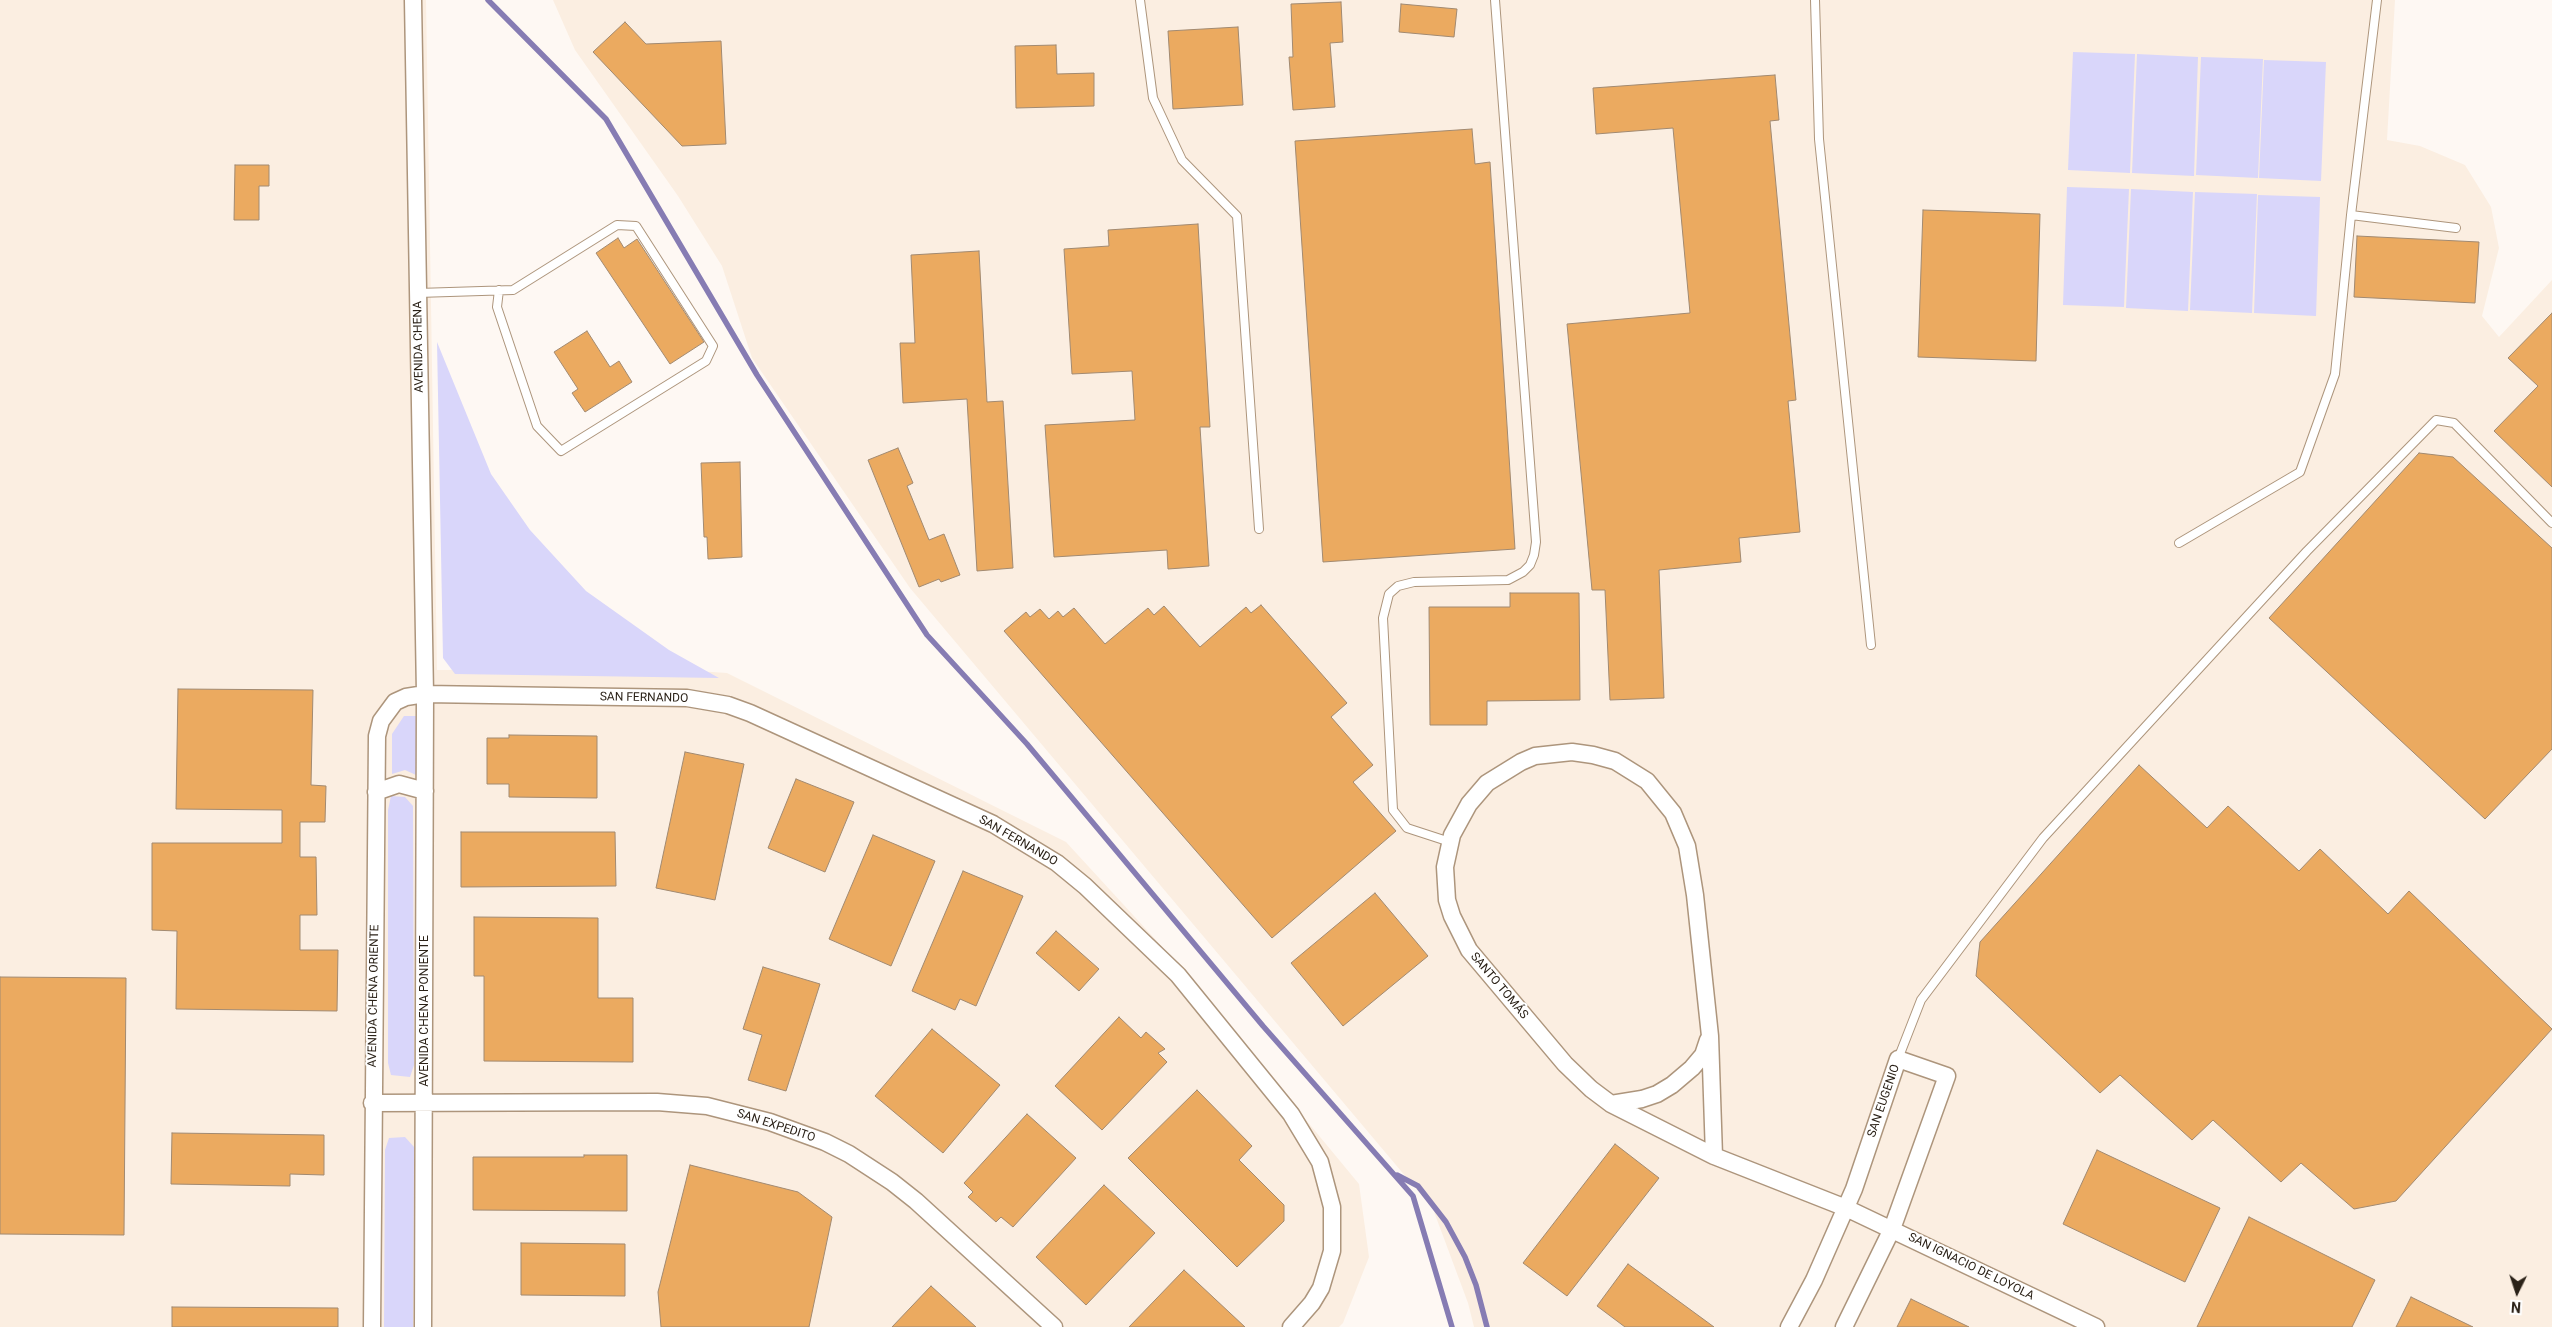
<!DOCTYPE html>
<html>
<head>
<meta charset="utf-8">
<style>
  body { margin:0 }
  #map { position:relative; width:2552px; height:1327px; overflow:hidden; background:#fef8f3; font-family:Roboto,sans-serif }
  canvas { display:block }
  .north { position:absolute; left:2492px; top:1267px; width:50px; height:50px; -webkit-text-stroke:4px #fff; paint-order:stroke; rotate:184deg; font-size:14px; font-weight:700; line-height:20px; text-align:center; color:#2b2218 }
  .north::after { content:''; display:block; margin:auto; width:18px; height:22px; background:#2b2218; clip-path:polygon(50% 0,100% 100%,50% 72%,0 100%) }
</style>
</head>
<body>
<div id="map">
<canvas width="2552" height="1327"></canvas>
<div class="north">N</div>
</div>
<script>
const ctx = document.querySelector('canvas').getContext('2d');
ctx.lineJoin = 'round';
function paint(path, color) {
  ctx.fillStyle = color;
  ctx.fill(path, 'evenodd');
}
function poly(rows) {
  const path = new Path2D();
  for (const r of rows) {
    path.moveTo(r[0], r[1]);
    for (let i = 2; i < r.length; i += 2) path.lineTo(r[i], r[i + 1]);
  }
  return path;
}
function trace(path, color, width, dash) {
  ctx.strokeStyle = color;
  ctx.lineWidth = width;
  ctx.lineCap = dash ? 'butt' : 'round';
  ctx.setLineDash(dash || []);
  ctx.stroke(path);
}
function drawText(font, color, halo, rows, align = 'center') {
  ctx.font = font + ' Roboto,sans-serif';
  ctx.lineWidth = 4;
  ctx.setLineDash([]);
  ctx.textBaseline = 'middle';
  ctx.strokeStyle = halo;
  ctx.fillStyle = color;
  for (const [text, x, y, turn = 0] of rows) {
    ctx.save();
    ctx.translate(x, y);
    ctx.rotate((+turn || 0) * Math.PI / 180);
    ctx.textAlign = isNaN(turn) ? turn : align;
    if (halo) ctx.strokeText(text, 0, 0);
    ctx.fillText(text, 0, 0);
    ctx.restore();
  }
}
paint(poly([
  [0,0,426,0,437,670,668,669,727,673,1066,842,1167,952,1359,1184,1369,1257,1343,1323,1339,1327,0,1327],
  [553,0,2395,0,2387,140,2420,146,2465,165,2491,207,2499,248,2482,316,2499,337,2552,280,2552,1327,1474,1327,1468,1303,1433,1209,910,588,752,358,722,266,678,196,575,50]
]), '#fbeee1');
paint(poly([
  [2073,52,2135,54,2130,173,2068,170],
  [2137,54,2198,57,2194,176,2132,173],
  [2201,57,2263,59,2258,178,2196,175],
  [2264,60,2326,62,2321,181,2259,178],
  [2067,187,2129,189,2124,307,2063,305],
  [2131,189,2193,192,2188,311,2126,308],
  [2195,192,2257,194,2252,313,2190,310],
  [2258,195,2320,197,2316,316,2254,313],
  [437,342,491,474,530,530,586,591,669,650,719,678,455,674,443,658],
  [404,716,417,716,416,775,405,770,392,774,392,734],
  [391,796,405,797,413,806,414,1065,410,1077,391,1075,388,1063,388,810],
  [405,1137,414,1147,413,1327,384,1327,385,1150,389,1138]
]), '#d9d6fa');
trace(poly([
  [488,0,606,119,757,375,927,635,1027,744,1263,1026,1413,1196,1452,1327],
  [1397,1175,1418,1186,1446,1222,1465,1257,1476,1285,1487,1327]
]), '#867cb3', 5.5);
const building = poly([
  [1341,2,1343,42,1330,43,1335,107,1293,110,1289,57,1293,57,1291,4,1341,2],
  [1401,4,1457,9,1454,37,1399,32,1401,4],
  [625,22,646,44,721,41,726,144,682,146,593,52,625,22],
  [1238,27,1243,105,1173,109,1168,31,1238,27],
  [1056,45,1057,74,1094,73,1094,106,1016,108,1015,46,1056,45],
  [1775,75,1779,120,1770,121,1796,400,1788,401,1800,532,1739,538,1741,562,1659,570,1664,698,1610,700,1605,590,1592,590,1567,324,1690,313,1673,128,1596,134,1593,88,1775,75],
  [1472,129,1475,164,1490,162,1515,549,1323,562,1295,141,1472,129],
  [235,165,269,165,269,186,259,186,259,220,234,220,235,165],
  [1923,210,2040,214,2036,361,1918,357,1923,210],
  [1198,224,1210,427,1200,427,1209,566,1168,569,1167,550,1054,557,1045,425,1135,420,1132,371,1072,374,1064,249,1109,246,1108,230,1198,224],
  [2357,236,2479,242,2475,303,2354,297,2357,236],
  [618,238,624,248,637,239,704,342,670,364,596,253,618,238],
  [979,251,987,402,1003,401,1013,568,977,571,967,399,903,403,900,343,915,343,911,255,979,251],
  [2552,313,2552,487,2494,431,2538,386,2508,358,2552,313],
  [587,331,610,367,619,361,632,382,585,412,572,393,578,389,554,352,587,331],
  [898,448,913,483,907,486,929,540,944,534,960,575,941,582,939,579,919,587,868,460,898,448],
  [2419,453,2453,457,2552,548,2552,749,2485,819,2269,618,2419,453],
  [740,462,742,557,708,559,707,537,704,537,701,463,740,462],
  [1510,593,1579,593,1580,700,1487,701,1487,725,1430,725,1429,607,1510,607,1510,593],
  [1261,605,1347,703,1331,717,1373,765,1353,782,1396,831,1272,938,1004,631,1026,612,1030,617,1040,609,1049,619,1058,611,1063,617,1074,608,1105,644,1148,608,1154,615,1164,606,1200,647,1246,607,1251,613,1261,605],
  [178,689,313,690,311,785,326,786,325,822,300,822,300,857,316,857,317,915,300,915,300,950,338,950,337,1011,176,1009,177,931,152,930,152,843,282,843,282,810,176,809,178,689],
  [509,735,597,736,597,798,509,797,509,784,487,784,487,738,509,738,509,735],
  [685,752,744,764,715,900,656,888,685,752],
  [2139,765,2207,828,2228,806,2299,871,2320,849,2388,914,2409,891,2552,1029,2396,1201,2354,1209,2301,1163,2281,1182,2213,1120,2192,1140,2120,1075,2100,1093,1976,976,1980,942,2139,765],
  [796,779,854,802,825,872,768,848,796,779],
  [461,832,615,832,616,886,461,887,461,832],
  [873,835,935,861,891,966,829,939,873,835],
  [963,871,1023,896,976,1006,960,999,955,1010,912,991,963,871],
  [1375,893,1428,956,1343,1026,1291,963,1375,893],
  [474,917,598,918,598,998,633,998,633,1062,484,1061,484,976,474,976,474,917],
  [1056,931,1099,969,1079,991,1036,953,1056,931],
  [763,967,820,984,786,1091,748,1080,762,1035,743,1029,763,967],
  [0,977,126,978,124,1235,0,1234,0,977],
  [1119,1017,1141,1038,1146,1032,1165,1049,1158,1053,1167,1062,1102,1130,1055,1086,1119,1017],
  [932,1029,1000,1085,943,1153,875,1096,932,1029],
  [1197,1090,1252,1146,1239,1160,1284,1205,1284,1221,1237,1267,1128,1158,1197,1090],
  [1027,1114,1076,1158,1013,1227,1001,1217,996,1222,968,1197,973,1192,964,1183,1027,1114],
  [172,1133,324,1135,324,1175,290,1174,290,1186,171,1184,172,1133],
  [1615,1144,1659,1178,1567,1296,1523,1263,1615,1144],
  [2097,1150,2220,1208,2185,1282,2063,1224,2097,1150],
  [584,1155,627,1155,627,1211,473,1210,473,1157,584,1157,584,1155],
  [690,1165,798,1192,832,1217,809,1327,661,1327,658,1292,690,1165],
  [1104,1185,1155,1233,1086,1305,1036,1257,1104,1185],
  [2249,1217,2375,1280,2352,1327,2197,1327,2249,1217],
  [521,1243,625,1244,625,1296,521,1295,521,1243],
  [1628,1264,1714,1327,1625,1327,1597,1306,1628,1264],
  [1184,1270,1245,1327,1129,1327,1184,1270],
  [931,1286,976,1327,892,1327,931,1286],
  [2411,1297,2473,1327,2396,1327,2411,1297],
  [1911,1299,1969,1327,1897,1327,1911,1299],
  [172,1307,338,1308,338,1327,172,1327,172,1307]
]);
paint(building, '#ebaa60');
trace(building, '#a28a71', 1);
const service = poly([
  [1140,0,1153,98,1182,160,1237,216,1259,529],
  [1815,0,1819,139,1871,645],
  [2377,0,2351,215,2456,228],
  [418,293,513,290,617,225,636,226,713,346,706,361,561,451,537,426,497,307,499,290],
  [2179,543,2300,472,2335,374,2351,215],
  [1450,842,1407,828,1393,810,1383,618,1389,594,1398,586,1414,582,1508,580,1523,572,1530,565,1534,555,1536,542,1495,0],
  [1898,1059,1921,1000,2043,838,2307,551,2436,420,2454,423,2552,523]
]);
const minor = poly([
  [413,0,425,694,423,1327],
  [1572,752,1593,755,1615,761,1647,781,1673,813,1687,846,1695,895,1710,1036,1714,1156,1611,1104,1591,1089,1565,1064,1469,950,1452,916,1447,900,1445,867,1452,835,1469,804,1487,783,1521,762,1535,756,1572,752],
  [376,792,399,784,425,791],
  [372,1103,657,1102,707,1106,770,1122,825,1142,849,1154,892,1182,916,1201,1054,1327],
  [1611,1104,1642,1099,1657,1094,1672,1085,1692,1068,1703,1055,1708,1040],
  [1714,1156,1846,1208,2096,1327],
  [372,1327,377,736,381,721,395,702,406,697,425,694,687,698,728,705,750,713,993,824,1057,863,1085,886,1178,975,1291,1114,1320,1162,1332,1207,1332,1251,1321,1288,1312,1303,1291,1327],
  [1789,1327,1814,1280,1854,1189,1898,1059,1947,1076,1892,1229,1844,1327]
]);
trace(service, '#ad957c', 10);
trace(minor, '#ad957c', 19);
trace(service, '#fff', 8);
trace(minor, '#fff', 16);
drawText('12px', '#2b2218', '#fff', [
  ["AVENIDA CHENA",419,347,-91],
  ["SAN FERNANDO",644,698,1],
  ["SAN FERNANDO",1018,841,30],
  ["SANTO TOMÁS",1499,986,50],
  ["AVENIDA CHENA ORIENTE",374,996,-89],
  ["AVENIDA CHENA PONIENTE",425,1011,-90],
  ["SAN EUGENIO",1884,1101,-71],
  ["SAN EXPEDITO",776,1126,18],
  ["SAN IGNACIO DE LOYOLA",1971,1267,26]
]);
</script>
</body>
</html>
